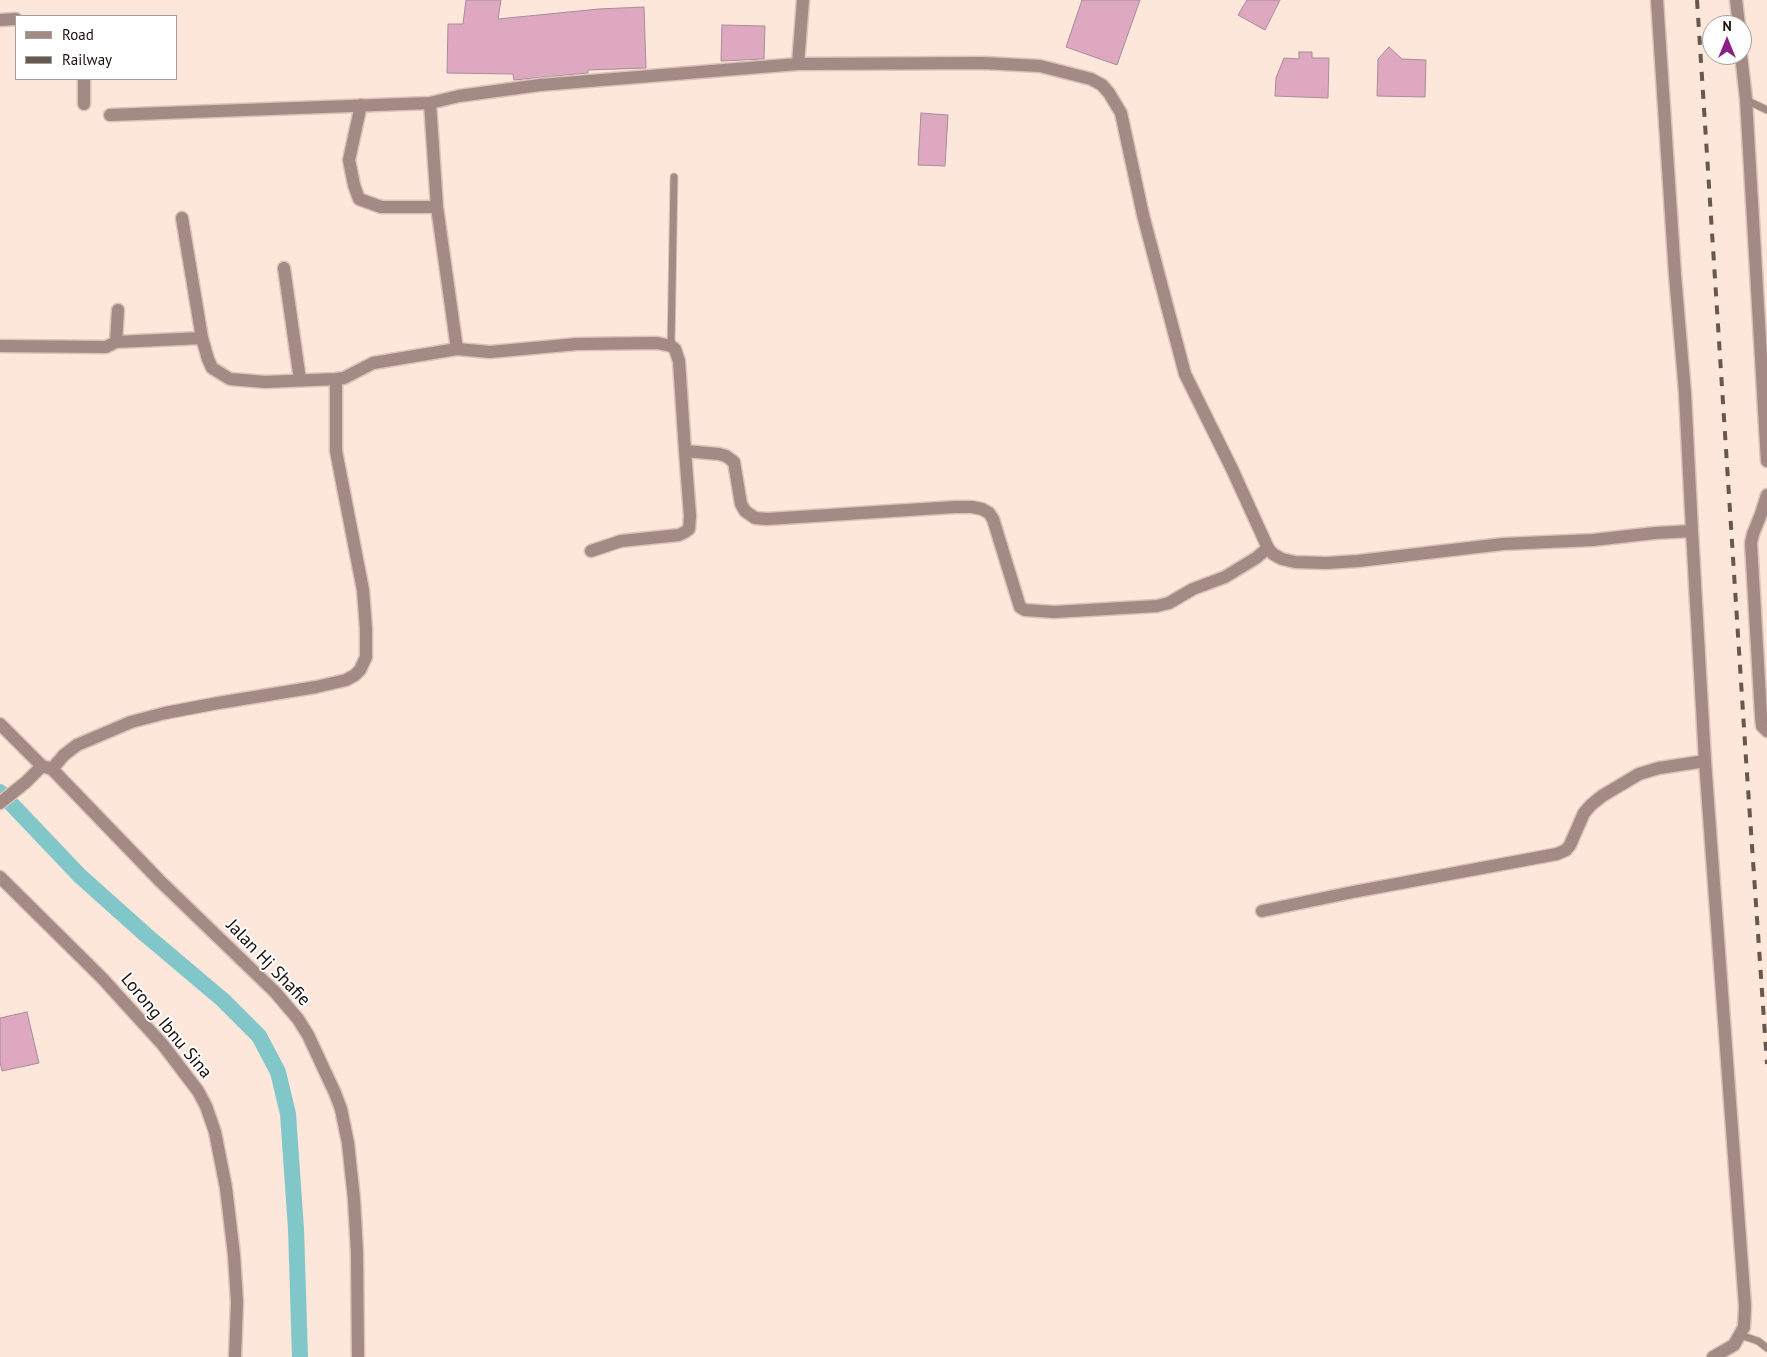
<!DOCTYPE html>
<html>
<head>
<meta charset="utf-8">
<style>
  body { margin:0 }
  #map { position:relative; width:1767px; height:1357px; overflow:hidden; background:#fde6da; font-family:"PT Sans",sans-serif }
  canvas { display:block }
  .legend { position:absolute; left:15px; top:15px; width:162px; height:65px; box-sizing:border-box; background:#fff; border:1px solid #a39f9d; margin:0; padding:6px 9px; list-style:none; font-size:15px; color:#19100b }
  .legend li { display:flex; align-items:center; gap:10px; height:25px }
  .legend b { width:25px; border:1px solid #a39f9d }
  .north { position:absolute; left:1702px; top:15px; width:50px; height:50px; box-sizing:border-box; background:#fff; border:1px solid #a39f9d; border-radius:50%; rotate:0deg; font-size:14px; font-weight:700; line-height:20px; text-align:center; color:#19100b }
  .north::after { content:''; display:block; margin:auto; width:18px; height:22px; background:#8a2186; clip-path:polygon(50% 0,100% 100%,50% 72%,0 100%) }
</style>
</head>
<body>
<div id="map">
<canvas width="1767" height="1357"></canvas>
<ul class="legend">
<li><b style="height:6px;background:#a38a84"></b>Road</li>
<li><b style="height:6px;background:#655850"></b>Railway</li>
</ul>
<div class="north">N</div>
</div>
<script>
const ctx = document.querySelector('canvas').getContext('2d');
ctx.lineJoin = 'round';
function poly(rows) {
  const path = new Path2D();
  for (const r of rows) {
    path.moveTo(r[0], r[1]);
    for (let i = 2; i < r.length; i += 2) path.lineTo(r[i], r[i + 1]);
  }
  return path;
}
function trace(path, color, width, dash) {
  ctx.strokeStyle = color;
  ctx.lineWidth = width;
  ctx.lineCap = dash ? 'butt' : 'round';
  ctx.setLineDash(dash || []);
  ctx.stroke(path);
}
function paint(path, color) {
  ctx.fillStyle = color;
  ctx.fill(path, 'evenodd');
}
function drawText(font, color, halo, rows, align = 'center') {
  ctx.font = font + ' "PT Sans",sans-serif';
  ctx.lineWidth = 4;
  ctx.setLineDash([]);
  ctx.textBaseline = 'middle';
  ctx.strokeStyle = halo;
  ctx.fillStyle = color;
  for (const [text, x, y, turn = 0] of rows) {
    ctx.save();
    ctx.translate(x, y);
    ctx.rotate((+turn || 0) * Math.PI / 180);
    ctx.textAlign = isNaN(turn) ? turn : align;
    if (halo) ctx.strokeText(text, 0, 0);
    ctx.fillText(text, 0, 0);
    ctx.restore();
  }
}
trace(poly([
  [0,792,80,876,146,935,223,1000,259,1036,278,1072,288,1114,296,1229,300,1357]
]), '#81c6c8', 16);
const building = poly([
  [466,0,501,0,498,19,599,9,644,7,646,68,588,70,588,73,514,80,513,74,447,73,448,24,463,24,466,0],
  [1082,0,1140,0,1117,65,1066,47,1082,0],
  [1247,0,1280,0,1265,30,1238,15,1247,0],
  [722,25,765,26,764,59,721,61,722,25],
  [1389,47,1402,59,1426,60,1425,97,1377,96,1378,59,1389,47],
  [1299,52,1312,52,1312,58,1329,58,1328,98,1275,96,1276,78,1284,58,1299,59,1299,52],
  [921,113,948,115,945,166,918,165,921,113],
  [27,1012,39,1063,2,1071,0,1062,0,1018,27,1012]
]);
paint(building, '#dda8c0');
trace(building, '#a88c99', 1);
const lane = poly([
  [1746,100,1767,110],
  [671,346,674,177],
  [1740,1335,1758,1341,1767,1348]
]);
const street = poly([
  [1736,0,1739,25],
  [0,20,16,19],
  [1741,55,1746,99,1767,461],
  [798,64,803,0],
  [430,103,437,207,457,349],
  [84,104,84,79],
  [361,105,349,160,354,185,359,199,381,207,437,207],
  [110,115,430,103,459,96,540,85,798,64,983,63,1040,66,1091,79,1102,85,1109,93,1121,113,1143,215,1185,374,1232,469,1268,548,1273,554,1282,559,1295,562,1326,563,1358,561,1503,544,1593,540,1655,533,1692,531,1685,393,1675,275,1657,0],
  [182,218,202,338,208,359,212,368,230,379,265,382,336,379,344,378,373,363,457,349,490,352,577,344,657,343,671,346,675,349,679,361,685,451,719,454,726,456,734,462,741,504,745,511,755,518,767,519,955,507,972,507,982,509,989,513,993,519,1020,607,1025,610,1054,612,1157,606,1169,603,1193,589,1225,577,1256,558,1268,548],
  [284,268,300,380],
  [116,342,202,338],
  [0,346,106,347,116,342,118,310],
  [1767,495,1761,514,1753,534,1751,543,1761,716,1762,726,1767,731],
  [1692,531,1705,761,1745,1306,1744,1327,1734,1345,1713,1357],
  [591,551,621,541,679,535,685,532,689,529,690,516,685,451],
  [0,724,42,766,52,769,160,881,275,992,298,1019,308,1035,335,1093,341,1109,348,1143,354,1199,357,1253,358,1357],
  [52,769,64,755,77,745,131,722,165,713,218,703,316,687,346,680,355,675,360,670,366,657,366,629,363,590,336,451,336,379],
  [0,803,26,782,42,766],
  [0,877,102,978,163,1045,198,1091,206,1106,215,1132,226,1188,234,1255,237,1302,235,1357],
  [1262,911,1353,892,1557,854,1566,850,1570,845,1584,813,1591,805,1602,796,1639,774,1659,768,1705,761]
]);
trace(lane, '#d9c4b9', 9);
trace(street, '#d9c4b9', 15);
trace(lane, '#a38a84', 7);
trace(street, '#a38a84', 12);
trace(poly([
  [1697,0,1746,759,1767,1064]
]), '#655850', 4, [9, 9]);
drawText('18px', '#19100b', '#fff', [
  ["Jalan Hj Shafie",268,963,46],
  ["Lorong Ibnu Sina",166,1026,50]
]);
</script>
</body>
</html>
